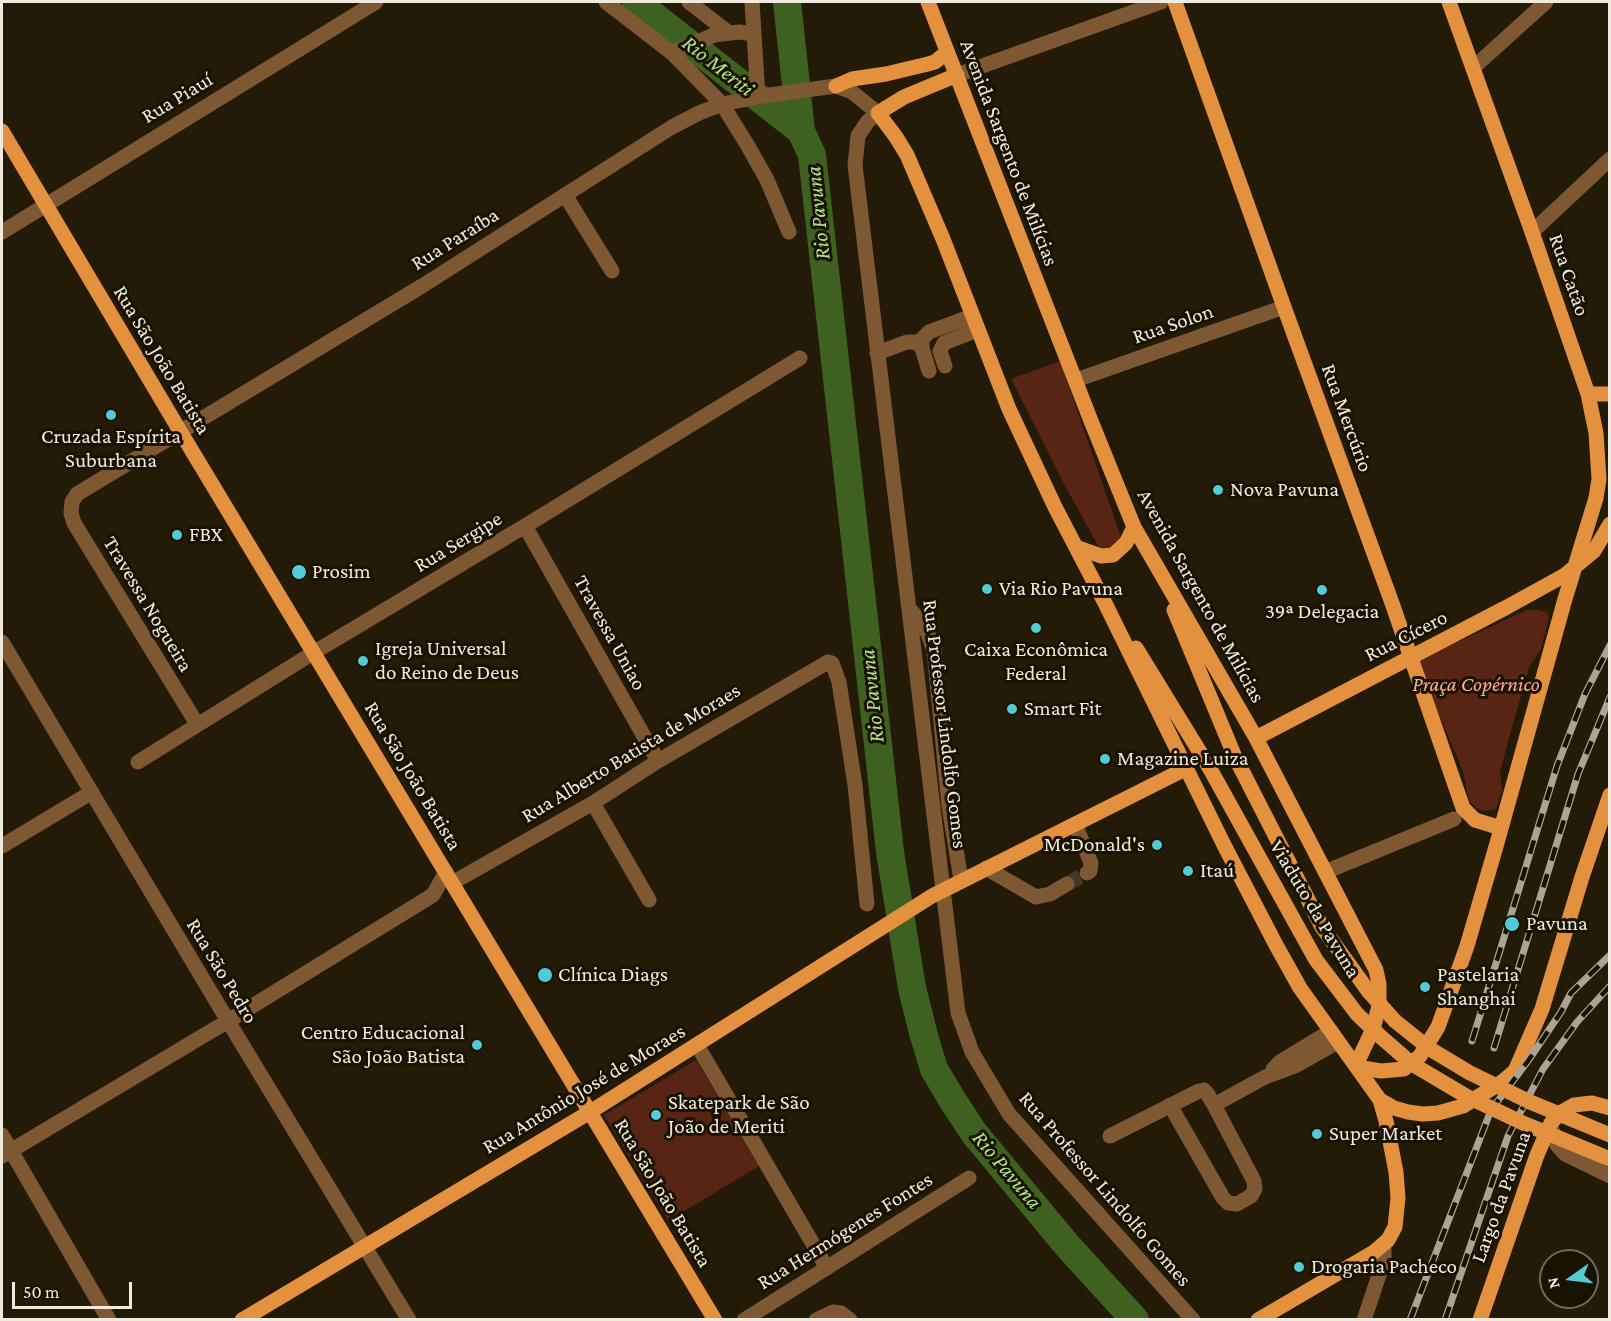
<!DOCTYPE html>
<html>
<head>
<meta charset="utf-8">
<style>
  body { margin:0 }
  #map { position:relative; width:1611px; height:1321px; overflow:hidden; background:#231b07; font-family:"Crimson Pro",serif }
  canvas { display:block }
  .frame { position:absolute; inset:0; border:3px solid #f1ebdf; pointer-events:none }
  .north { position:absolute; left:1539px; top:1249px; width:60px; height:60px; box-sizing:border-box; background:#1a1201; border:2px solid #70695a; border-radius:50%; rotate:256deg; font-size:16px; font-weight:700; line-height:24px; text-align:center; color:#f1ebdf }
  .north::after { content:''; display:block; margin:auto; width:21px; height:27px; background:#52cbd7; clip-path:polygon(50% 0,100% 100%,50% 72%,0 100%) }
  .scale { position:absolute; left:12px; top:1282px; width:120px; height:27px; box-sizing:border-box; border:3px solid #f1ebdf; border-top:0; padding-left:8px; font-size:18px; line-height:21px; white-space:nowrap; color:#f1ebdf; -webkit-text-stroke:4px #1a1201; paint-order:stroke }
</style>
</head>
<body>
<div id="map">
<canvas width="1611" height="1321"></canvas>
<div class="frame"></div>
<div class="north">N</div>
<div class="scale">50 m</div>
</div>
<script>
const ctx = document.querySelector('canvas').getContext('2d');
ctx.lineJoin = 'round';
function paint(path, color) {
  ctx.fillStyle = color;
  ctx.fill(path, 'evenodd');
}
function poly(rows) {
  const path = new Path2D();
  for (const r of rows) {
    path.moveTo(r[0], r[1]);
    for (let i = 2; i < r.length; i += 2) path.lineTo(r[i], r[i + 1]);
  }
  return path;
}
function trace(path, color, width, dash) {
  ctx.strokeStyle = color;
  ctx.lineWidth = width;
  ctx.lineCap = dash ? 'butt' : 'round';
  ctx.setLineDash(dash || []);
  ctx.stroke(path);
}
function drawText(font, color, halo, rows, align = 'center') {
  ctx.font = font + ' "Crimson Pro",serif';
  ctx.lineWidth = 6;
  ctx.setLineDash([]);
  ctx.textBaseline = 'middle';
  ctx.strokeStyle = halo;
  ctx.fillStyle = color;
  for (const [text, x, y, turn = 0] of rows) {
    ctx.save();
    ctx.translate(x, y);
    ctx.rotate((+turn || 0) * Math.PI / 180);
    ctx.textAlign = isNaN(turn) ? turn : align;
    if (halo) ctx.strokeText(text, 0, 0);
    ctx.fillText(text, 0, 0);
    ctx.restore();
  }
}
paint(poly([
  [1060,361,1120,534,1121,541,1118,548,1104,550,1099,547,1063,482,1011,379],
  [1527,610,1540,610,1547,613,1549,617,1541,649,1529,667,1500,771,1502,790,1496,809,1484,811,1477,809,1469,801,1463,771,1416,661],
  [696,1060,759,1166,668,1221,604,1115]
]), '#582515');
trace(poly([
  [636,2,801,131],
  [787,2,801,131,812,155,890,852,912,988,924,1036,934,1069,953,1101,974,1133,1066,1244,1135,1320]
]), '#3e6120', 28);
trace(poly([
  [1067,884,1087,873]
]), '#423a27', 15, [15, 8]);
trace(poly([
  [606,2,672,53,722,104,748,146,767,180,789,232],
  [689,2,729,33],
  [752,2,758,97],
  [672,53,714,35,739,32,754,34],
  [1473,68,1546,2],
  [957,75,1161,2],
  [565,195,612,271],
  [2,232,376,2],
  [1532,232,1610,159],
  [922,348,922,339,929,332,972,316],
  [877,353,907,342,916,342,922,348,929,371],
  [945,366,940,351,944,343,977,330],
  [1076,380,1284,307],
  [525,526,658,761],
  [909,608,926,629,934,650,949,806,961,880],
  [2,642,228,1021,409,1320],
  [197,724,74,523,71,513,72,502,77,494,422,286,672,127,699,113,722,104,769,95,836,86,852,92,878,113,868,121,858,136,855,165,958,1013,972,1052,1009,1114,1193,1320],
  [138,762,313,653,525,526,800,358],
  [593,803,649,900],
  [1075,824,1091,863,1090,871,1087,873],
  [2,846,92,792],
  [986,868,1036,897,1050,894,1067,884],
  [1325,872,1454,819],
  [452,883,593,803,658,761,828,662,832,663,839,682,855,785,867,904],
  [697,1045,827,1268],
  [1273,1069,1280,1062,1331,1031],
  [1170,1105,1223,1198,1228,1203,1237,1204,1251,1196,1255,1189,1254,1181,1214,1105],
  [1551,1127,1557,1145,1565,1154,1610,1176],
  [2,1135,109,1320],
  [1110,1136,1199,1091,1204,1090,1207,1093,1214,1105,1265,1077,1295,1066,1338,1042],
  [2,1156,228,1021,433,895,446,872],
  [744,1320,969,1178],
  [816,1320,833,1312,841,1313,850,1320],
  [1364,1320,1384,1260,1384,1244]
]), '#7e5733', 15);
trace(poly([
  [928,2,1091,421,1134,527,1256,738,1376,970,1379,984,1379,1006,1373,1029,1356,1065],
  [1175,2,1284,307,1392,603,1463,808,1475,820,1501,828],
  [957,75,904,97,878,113,896,137,907,155,943,239,1009,409,1055,507,1105,603,1224,845,1276,945,1300,988,1380,1100,1386,1121,1396,1172,1398,1198,1395,1227,1388,1240,1374,1252,1258,1320],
  [836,86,852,79,886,74,928,64,935,62,947,52],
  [2,131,180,431,715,1320],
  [1588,394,1610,394],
  [1076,547,1101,556,1113,555,1126,543,1134,527],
  [1174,610,1235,757],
  [1136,648,1209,767],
  [1256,738,1507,607,1565,575,1594,551,1610,524],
  [1357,1067,1381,1071,1404,1069,1420,1056,1438,1027,1467,946,1497,843,1565,599,1596,498,1599,479,1596,433,1588,394,1532,232,1449,2],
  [1380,1100,1394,1108,1408,1112,1423,1114,1438,1113,1463,1106,1502,1082,1515,1071,1542,1009,1582,877,1610,795],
  [242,1320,590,1112,932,896,1187,768],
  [1480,1320,1537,1155,1551,1123,1560,1113,1574,1105,1592,1103,1610,1108]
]), '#e3903f', 15);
const rail = poly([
  [1472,1041,1557,766,1585,694,1610,645],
  [1494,1048,1578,774,1610,697],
  [1410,1320,1491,1110,1528,1061,1561,1012,1571,993,1610,955],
  [1445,1320,1508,1136,1543,1069,1577,1022,1610,986]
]);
trace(rail, '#aaa495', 7);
trace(rail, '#1a1201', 4.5, [14]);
trace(poly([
  [1235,757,1322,927,1369,992,1395,1021,1430,1049,1470,1073,1530,1102,1610,1135],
  [1209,767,1316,960,1357,1014,1381,1037,1412,1064,1466,1096,1525,1124,1610,1159]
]), '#e3903f', 15);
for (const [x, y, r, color] of [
  [111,415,6,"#52cbd7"],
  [1218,490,6,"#52cbd7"],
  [177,535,6,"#52cbd7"],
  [299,572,8,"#52cbd7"],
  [987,589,6,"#52cbd7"],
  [1322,590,6,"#52cbd7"],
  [1036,628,6,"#52cbd7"],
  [363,661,6,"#52cbd7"],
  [1012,709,6,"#52cbd7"],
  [1105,759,6,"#52cbd7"],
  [1157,845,6,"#52cbd7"],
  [1188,871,6,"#52cbd7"],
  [1512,924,8,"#52cbd7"],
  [545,975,8,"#52cbd7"],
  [1425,987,6,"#52cbd7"],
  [477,1045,6,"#52cbd7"],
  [656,1115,6,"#52cbd7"],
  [1317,1134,6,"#52cbd7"],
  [1299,1267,6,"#52cbd7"]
]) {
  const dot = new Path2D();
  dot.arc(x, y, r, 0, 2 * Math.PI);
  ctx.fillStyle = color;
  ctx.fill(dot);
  trace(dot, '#1a1201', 2);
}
drawText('21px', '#f1ebdf', '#1a1201', [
  ["Rua Piauí",177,98,-31],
  ["Avenida Sargento de Milícias",1009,153,69],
  ["Rua Paraíba",455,239,-32],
  ["Rua Catão",1569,275,71],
  ["Rua Solon",1173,324,-19],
  ["Rua São João Batista",162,360,59],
  ["Rua Mercúrio",1347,418,70],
  ["Rua Sergipe",458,542,-31],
  ["Avenida Sargento de Milícias",1201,596,61],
  ["Travessa Nogueira",148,604,59],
  ["Travessa Uniao",610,633,61],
  ["Rua Cícero",1406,636,-27],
  ["Rua Professor Lindolfo Gomes",945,724,83],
  ["Rua Alberto Batista de Moraes",631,753,-31],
  ["Rua São João Batista",413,776,59],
  ["Viaduto da Pavuna",1315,909,59],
  ["Rua São Pedro",222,971,59],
  ["Rua Antônio José de Moraes",584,1089,-31],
  ["Rua Professor Lindolfo Gomes",1105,1189,49],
  ["Rua São João Batista",663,1193,59],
  ["Largo da Pavuna",1501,1197,-70],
  ["Rua Hermógenes Fontes",845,1231,-32]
]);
drawText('21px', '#f1ebdf', '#1a1201', [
  ["Cruzada Espírita",111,437,"center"],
  ["Suburbana",111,461,"center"],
  ["Nova Pavuna",1230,490],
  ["FBX",189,535],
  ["Prosim",312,572],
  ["Via Rio Pavuna",999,589],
  ["39ª Delegacia",1322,612,"center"],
  ["Igreja Universal",375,649],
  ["do Reino de Deus",375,673],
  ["Caixa Econômica",1036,650,"center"],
  ["Federal",1036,674,"center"],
  ["Smart Fit",1024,709],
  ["Magazine Luiza",1117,759],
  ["McDonald's",1145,845,"right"],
  ["Itaú",1200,871],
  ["Pavuna",1526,924],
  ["Clínica Diags",558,975],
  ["Pastelaria",1437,975],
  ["Shanghai",1437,999],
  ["Centro Educacional",465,1033,"right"],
  ["São João Batista",465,1057,"right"],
  ["Skatepark de São",668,1103],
  ["João de Meriti",668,1127],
  ["Super Market",1329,1134],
  ["Drogaria Pacheco",1311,1267]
], 'left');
drawText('italic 21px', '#ffab91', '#1a1201', [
  ["Praça Copérnico",1476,685]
]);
drawText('italic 22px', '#b1e58a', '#1a1201', [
  ["Rio Meriti",718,66,38],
  ["Rio Pavuna",818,213,-96],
  ["Rio Pavuna",872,696,-96],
  ["Rio Pavuna",1007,1170,50]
]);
</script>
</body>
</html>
